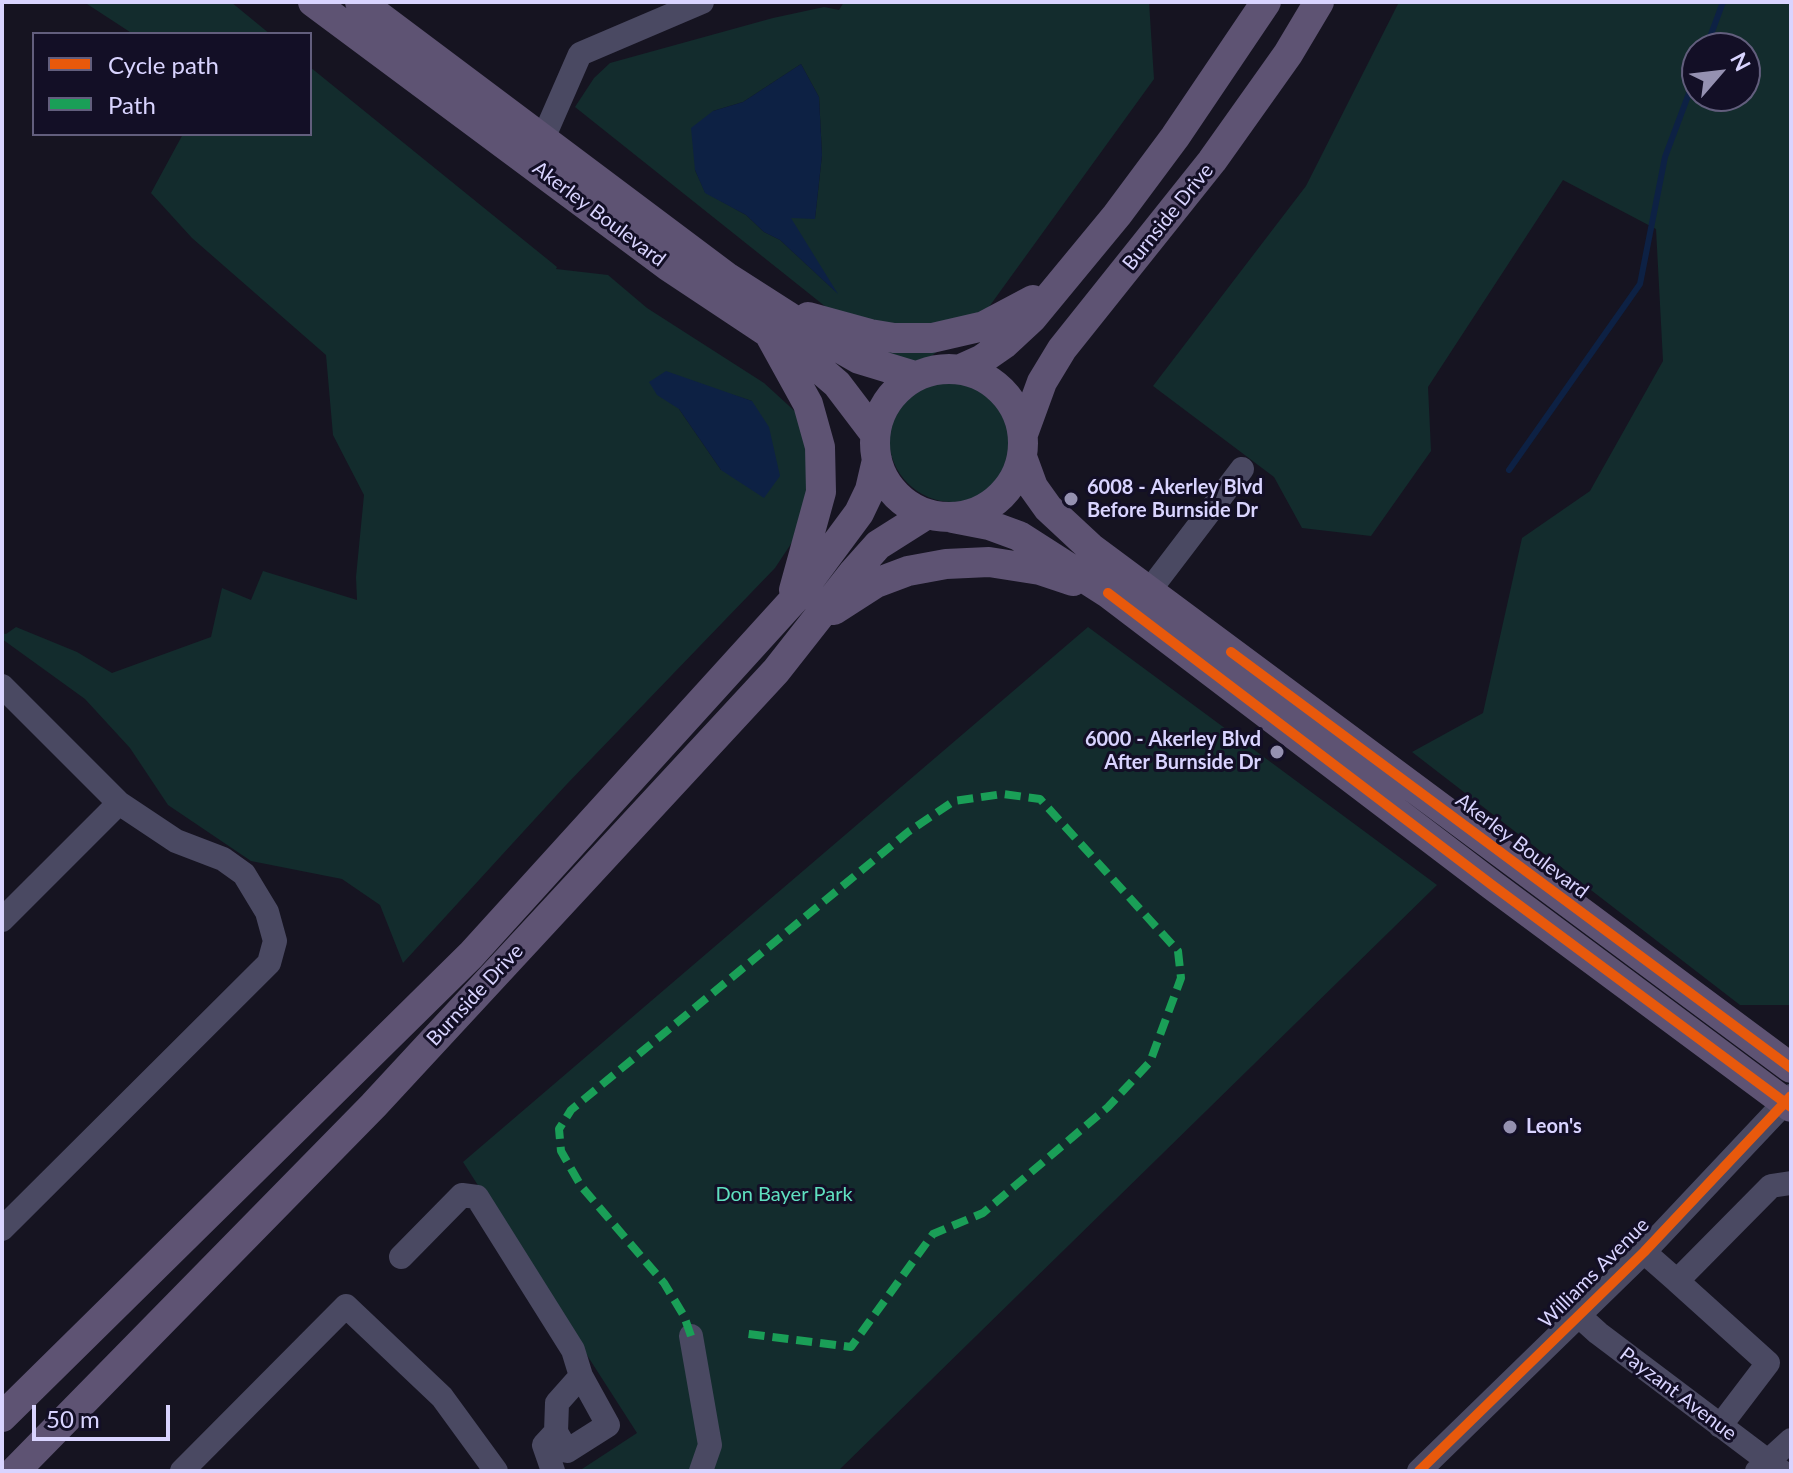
<!DOCTYPE html>
<html>
<head>
<meta charset="utf-8">
<style>
  body { margin:0 }
  #map { position:relative; width:1793px; height:1473px; overflow:hidden; background:#161421; font-family:Lato,sans-serif }
  canvas { display:block }
  .frame { position:absolute; inset:0; border:4px solid #d9d4ff; pointer-events:none }
  .legend { position:absolute; left:32px; top:32px; width:280px; height:104px; box-sizing:border-box; background:#130f26; border:2px solid #625e7d; margin:0; padding:10px 14px; list-style:none; font-size:24px; color:#d9d4ff }
  .legend li { display:flex; align-items:center; gap:16px; height:40px }
  .legend b { width:40px; border:2px solid #625e7d }
  .north { position:absolute; left:1681px; top:32px; width:80px; height:80px; box-sizing:border-box; background:#130f26; border:2px solid #625e7d; border-radius:50%; rotate:62deg; font-size:22px; font-weight:700; line-height:32px; text-align:center; color:#d9d4ff }
  .north::after { content:''; display:block; margin:auto; width:28px; height:36px; background:#9591b1; clip-path:polygon(50% 0,100% 100%,50% 72%,0 100%) }
  .scale { position:absolute; left:32px; top:1405px; width:138px; height:36px; box-sizing:border-box; border:4px solid #d9d4ff; border-top:0; padding-left:10px; font-size:24px; line-height:28px; white-space:nowrap; color:#d9d4ff; -webkit-text-stroke:6px #130f26; paint-order:stroke }
</style>
</head>
<body>
<div id="map">
<canvas width="1793" height="1473"></canvas>
<div class="frame"></div>
<ul class="legend">
<li><b style="height:10px;background:#e8590c"></b>Cycle path</li>
<li><b style="height:10px;background:#1a9f57"></b>Path</li>
</ul>
<div class="north">N</div>
<div class="scale">50 m</div>
</div>
<script>
const ctx = document.querySelector('canvas').getContext('2d');
ctx.lineJoin = 'round';
function paint(path, color) {
  ctx.fillStyle = color;
  ctx.fill(path, 'evenodd');
}
function poly(rows) {
  const path = new Path2D();
  for (const r of rows) {
    if (r.length === 3) {
      path.moveTo(r[0] + r[2], r[1]);
      path.arc(r[0], r[1], r[2], 0, 2 * Math.PI);
      continue;
    }
    path.moveTo(r[0], r[1]);
    for (let i = 2; i < r.length; i += 2) path.lineTo(r[i], r[i + 1]);
  }
  return path;
}
function trace(path, color, width, dash) {
  ctx.strokeStyle = color;
  ctx.lineWidth = width;
  ctx.lineCap = dash ? 'butt' : 'round';
  ctx.setLineDash(dash || []);
  ctx.stroke(path);
}
function drawText(font, color, halo, rows, align = 'center') {
  ctx.font = font + ' Lato,sans-serif';
  ctx.lineWidth = 6;
  ctx.setLineDash([]);
  ctx.textBaseline = 'middle';
  ctx.strokeStyle = halo;
  ctx.fillStyle = color;
  for (const [text, x, y, turn = 0] of rows) {
    ctx.save();
    ctx.translate(x, y);
    ctx.rotate((+turn || 0) * Math.PI / 180);
    ctx.textAlign = isNaN(turn) ? turn : align;
    if (halo) ctx.strokeText(text, 0, 0);
    ctx.fillText(text, 0, 0);
    ctx.restore();
  }
}
paint(poly([
  [84,2,231,2,270,34,133,34],
  [844,2,1149,2,1154,79,986,311,910,374,575,107,594,78,610,63,773,18,824,7,839,10],
  [801,64,819,97,822,155,815,218,790,218,835,291,780,240,764,232,746,215,705,192,695,170,713,111,743,102],
  [1399,2,1791,2,1791,1005,1740,1005,1412,752,1483,713,1522,538,1590,491,1663,361,1656,229,1563,180,1428,387,1431,451,1371,536,1302,528,1274,477,1153,386,1306,186],
  [1697,48,1745,48,1745,96,1697,96],
  [310,67,557,267,556,269,608,275,647,308,764,383,822,436,826,491,775,568,566,785,403,963,380,905,342,879,251,861,168,805,130,748,85,699,2,639,2,633,6,634,16,627,77,652,112,673,211,637,222,588,251,600,263,571,357,600,356,577,364,495,333,435,326,355,192,238,151,193,183,134,310,134],
  [717,390,752,401,721,470,679,409],
  [953,438,64],
  [1088,627,1437,885,838,1471,579,1471,637,1433,463,1162]
]), '#132c2d');
paint(poly([
  [801,64,819,97,822,155,815,219,791,218,838,294,780,240,764,232,746,215,705,193,695,170,691,128,713,111,743,102],
  [666,371,752,401,769,427,780,476,764,498,721,470,679,409,657,395,649,382]
]), '#0d2144');
trace(poly([
  [1706,48,1723,2],
  [1509,470,1640,284,1665,157,1697,72]
]), '#0d2144', 6);
trace(poly([
  [542,141,580,54,702,2],
  [1149,591,1242,469],
  [2,686,119,803,2,920],
  [2,1229,269,963,275,941,267,912,244,874,223,859,176,841,119,803],
  [1644,1252,1677,1281,1771,1186,1791,1183],
  [401,1257,462,1195,477,1197,573,1350,581,1376,557,1403,556,1432,544,1445,553,1471],
  [1677,1281,1768,1363,1720,1426],
  [1577,1314,1598,1333,1781,1471],
  [691,1336,710,1445,701,1471],
  [556,1432,567,1451,608,1425,581,1376],
  [182,1471,346,1306,442,1397,496,1471],
  [1419,1471,1644,1252,1791,1096],
  [1757,1471,1791,1440]
]), '#4a4962', 24);
trace(poly([
  [313,2,668,266,808,359,837,384,875,434],
  [360,2,728,278,817,335,859,359,915,376],
  [808,317,870,334,894,338,932,338,984,326,1033,300],
  [771,337,808,404,820,447,821,492,794,590],
  [961,369,981,360,1004,344,1032,318,1117,215,1175,137,1266,2],
  [949,443,74],
  [1023,434,1042,382,1062,349,1212,161,1288,54,1319,2],
  [1022,457,1033,487,1048,508,1091,548,1791,1068],
  [953,518,989,525,1019,536,1108,593,1492,885,1791,1107],
  [834,610,876,583,908,571,946,564,989,562,1040,570,1073,581],
  [2,1417,471,955,799,594,859,513,870,490,877,460],
  [15,1471,373,1106,776,671,853,573,878,545,927,514]
]), '#5e5373', 30);
trace(poly([
  [691,1336,684,1316,664,1283,581,1186,561,1151,559,1129,571,1110,908,832,954,801,1003,794,1040,799,1178,951,1181,978,1150,1062,1108,1107,983,1213,933,1234,851,1347,741,1333]
]), '#1a9f57', 8, [16, 8]);
trace(poly([
  [1108,593,1492,885,1791,1107],
  [1231,652,1791,1068],
  [1419,1471,1644,1252,1791,1096]
]), '#e8590c', 10);
for (const [x, y, r, color] of [
  [1071,499,8,"#9591b1"],
  [1277,752,8,"#9591b1"],
  [1510,1127,8,"#9591b1"]
]) {
  const dot = new Path2D();
  dot.arc(x, y, r, 0, 2 * Math.PI);
  ctx.fillStyle = color;
  ctx.fill(dot);
  trace(dot, '#130f26', 3);
}
drawText('20px', '#d9d4ff', '#130f26', [
  ["Akerley Boulevard",599,214,37],
  ["Burnside Drive",1168,217,-51],
  ["Akerley Boulevard",1522,846,37],
  ["Burnside Drive",475,995,-47],
  ["Williams Avenue",1594,1273,-45],
  ["Payzant Avenue",1678,1394,37]
]);
drawText('bold 20px', '#d9d4ff', '#130f26', [
  ["6008 - Akerley Blvd",1087,488],
  ["Before Burnside Dr",1087,511],
  ["6000 - Akerley Blvd",1261,740,"right"],
  ["After Burnside Dr",1261,763,"right"],
  ["Leon's",1526,1127]
], 'left');
drawText('20px', '#5fe0c0', '#130f26', [
  ["Don Bayer Park",784,1195]
]);
</script>
</body>
</html>
